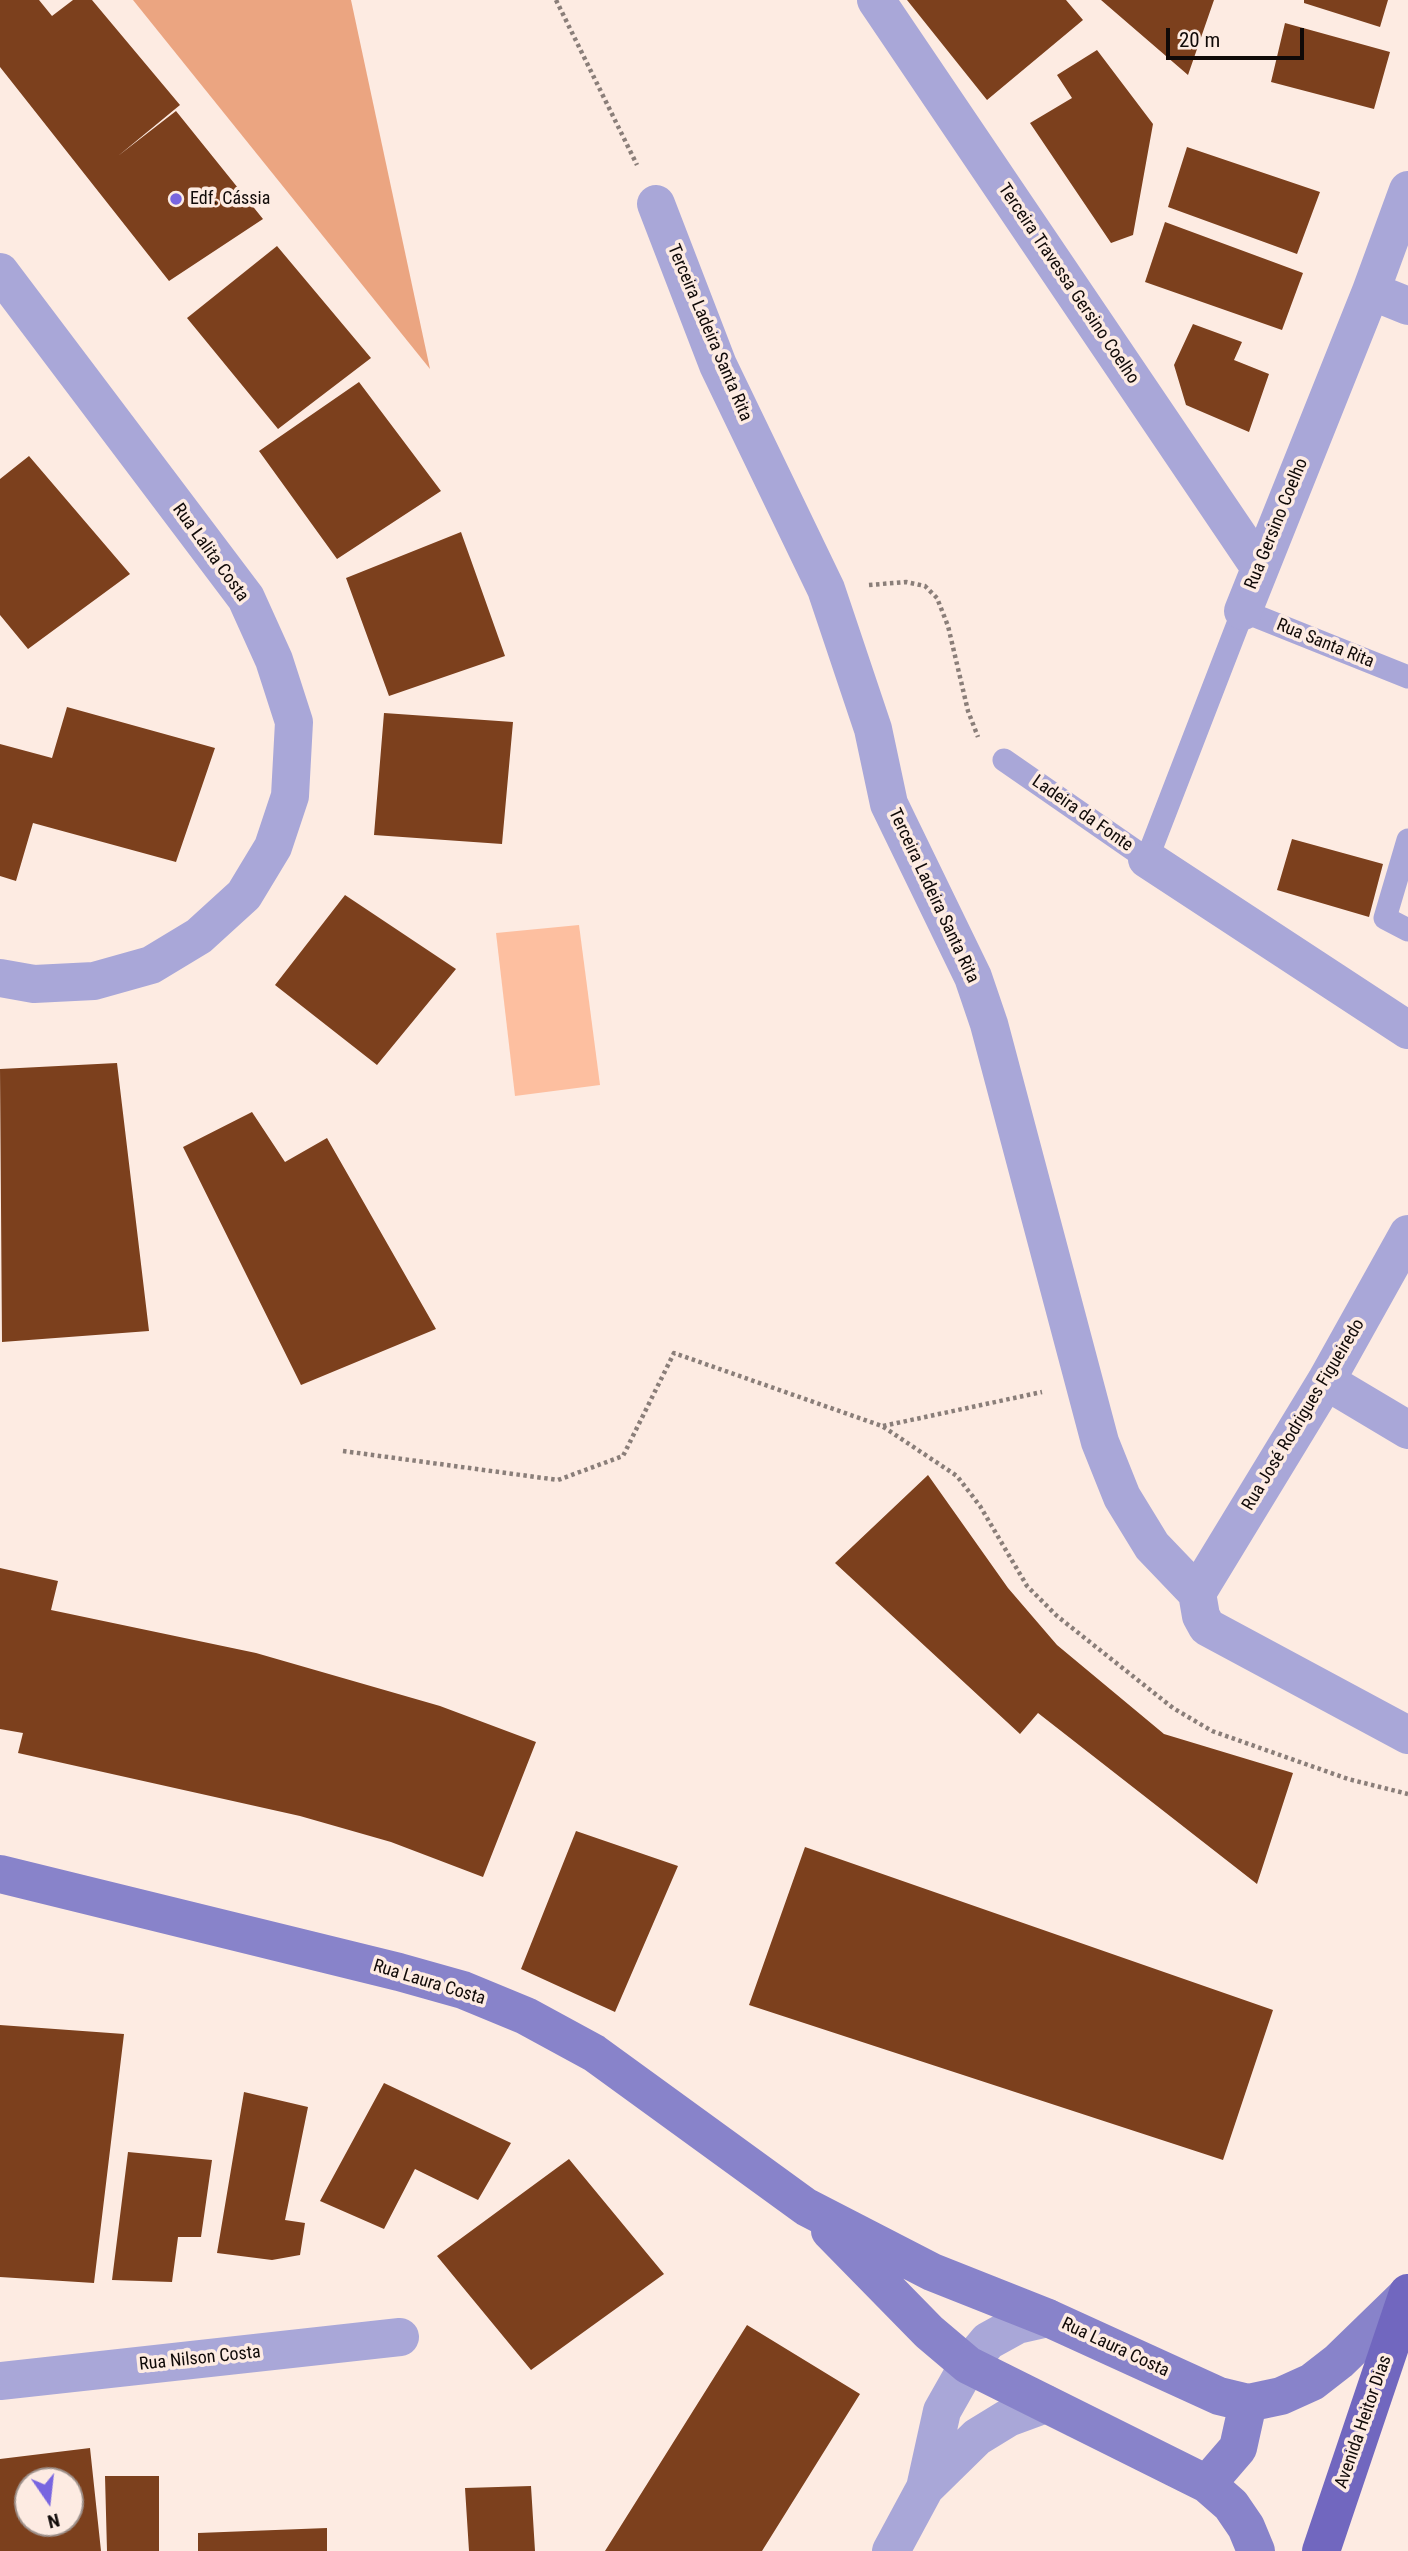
<!DOCTYPE html>
<html>
<head>
<meta charset="utf-8">
<style>
  body { margin:0 }
  #map { position:relative; width:1408px; height:2551px; overflow:hidden; background:#fdebe2; font-family:"Roboto Condensed",sans-serif }
  canvas { display:block }
  .north { position:absolute; left:14px; top:2467px; width:70px; height:70px; box-sizing:border-box; background:#fdebe2; border:2px solid #9e918b; border-radius:50%; rotate:166deg; font-size:19px; font-weight:700; line-height:28px; text-align:center; color:#100a08 }
  .north::after { content:''; display:block; margin:auto; width:24px; height:32px; background:#7865e0; clip-path:polygon(50% 0,100% 100%,50% 72%,0 100%) }
  .scale { position:absolute; left:1166px; top:28px; width:138px; height:32px; box-sizing:border-box; border:4px solid #100a08; border-top:0; padding-left:9px; font-size:21px; line-height:24px; white-space:nowrap; color:#100a08; -webkit-text-stroke:5px #fdebe2; paint-order:stroke }
</style>
</head>
<body>
<div id="map">
<canvas width="1408" height="2551"></canvas>
<div class="north">N</div>
<div class="scale">20 m</div>
</div>
<script>
const ctx = document.querySelector('canvas').getContext('2d');
ctx.lineJoin = 'round';
function paint(path, color) {
  ctx.fillStyle = color;
  ctx.fill(path, 'evenodd');
}
function poly(rows) {
  const path = new Path2D();
  for (const r of rows) {
    path.moveTo(r[0], r[1]);
    for (let i = 2; i < r.length; i += 2) path.lineTo(r[i], r[i + 1]);
  }
  return path;
}
function trace(path, color, width, dash) {
  ctx.strokeStyle = color;
  ctx.lineWidth = width;
  ctx.lineCap = dash ? 'butt' : 'round';
  ctx.setLineDash(dash || []);
  ctx.stroke(path);
}
function drawText(font, color, halo, rows, align = 'center') {
  ctx.font = font + ' "Roboto Condensed",sans-serif';
  ctx.lineWidth = 7;
  ctx.setLineDash([]);
  ctx.textBaseline = 'middle';
  ctx.strokeStyle = halo;
  ctx.fillStyle = color;
  for (const [text, x, y, turn = 0] of rows) {
    ctx.save();
    ctx.translate(x, y);
    ctx.rotate((+turn || 0) * Math.PI / 180);
    ctx.textAlign = isNaN(turn) ? turn : align;
    if (halo) ctx.strokeText(text, 0, 0);
    ctx.fillText(text, 0, 0);
    ctx.restore();
  }
}
paint(poly([
  [579,925,600,1085,515,1096,496,933]
]), '#fdbfa0');
paint(poly([
  [133,0,351,0,430,369]
]), '#eba581');
paint(poly([
  [0,0,39,0,52,16,73,0,92,0,180,105,118,156,176,111,263,219,169,281,0,67],
  [907,0,1066,0,1083,20,987,100],
  [1101,0,1214,0,1188,75],
  [1304,0,1388,0,1380,27,1304,3],
  [1285,23,1390,52,1374,109,1271,82],
  [1097,50,1153,124,1133,235,1111,243,1030,123,1072,98,1057,75],
  [1187,147,1320,192,1297,254,1168,207],
  [1165,222,1303,273,1282,330,1145,282],
  [277,246,371,358,278,429,187,318],
  [1193,324,1242,342,1234,360,1269,374,1249,432,1186,405,1174,365],
  [359,382,441,491,337,559,259,451],
  [29,456,130,574,28,649,0,615,0,479],
  [461,532,505,656,389,696,346,578],
  [67,707,215,748,176,862,33,823,16,881,0,876,0,744,52,758],
  [384,713,513,722,502,844,374,835],
  [1292,839,1383,864,1369,917,1277,890],
  [345,895,456,969,377,1065,275,985],
  [117,1063,149,1331,2,1342,0,1069],
  [252,1112,285,1162,327,1138,436,1329,301,1385,183,1147],
  [928,1475,1008,1588,1057,1645,1164,1734,1293,1773,1257,1884,1038,1713,1020,1734,835,1563],
  [0,1568,58,1581,51,1610,256,1653,440,1706,536,1742,483,1877,391,1842,300,1816,18,1753,23,1733,0,1729],
  [576,1831,678,1866,615,2012,521,1969],
  [805,1847,1273,2010,1223,2160,749,2005],
  [0,2025,124,2034,94,2283,0,2277],
  [384,2083,511,2143,478,2200,415,2169,384,2229,320,2201],
  [244,2092,308,2107,285,2220,305,2223,300,2255,272,2260,217,2253],
  [128,2152,212,2160,201,2237,178,2237,172,2282,112,2280],
  [569,2159,664,2274,531,2370,437,2256],
  [747,2325,860,2394,762,2551,605,2551],
  [90,2448,101,2551,0,2551,0,2459],
  [28,2481,70,2481,70,2523,28,2523],
  [105,2476,159,2476,159,2551,107,2551],
  [531,2486,535,2551,469,2551,465,2488],
  [327,2528,327,2551,198,2551,198,2533]
]), '#7c401d');
trace(poly([
  [556,0,637,165],
  [869,585,906,582,925,586,937,598,948,626,968,711,978,737],
  [883,1426,1042,1392],
  [343,1451,558,1480,623,1456,674,1353,882,1426,957,1476,980,1506,1027,1586,1057,1616,1173,1708,1212,1731,1348,1779,1408,1794]
]), '#8a7e79', 4.5, [3.5, 3.5]);
trace(poly([
  [1004,760,1147,859,1243,611,1408,677],
  [1408,840,1385,918,1408,930]
]), '#a9a7d8', 23);
trace(poly([
  [876,0,1260,568],
  [656,204,718,365,826,589,873,729,889,804,973,977,989,1024,1100,1442,1122,1497,1152,1546,1197,1593,1201,1616,1207,1627,1408,1735],
  [0,272,246,598,274,660,294,722,290,796,273,847,244,895,199,936,151,965,94,981,34,984,0,978],
  [1371,291,1408,306],
  [1243,611,1371,291,1408,190],
  [1147,859,1408,1030],
  [1326,1381,1408,1430],
  [1197,1593,1326,1381,1408,1234],
  [0,2381,400,2337],
  [925,2488,977,2437,1008,2418,1046,2404],
  [891,2551,925,2488,942,2411,968,2365,988,2341,1017,2325,1048,2318]
]), '#a9a7d8', 38);
trace(poly([
  [0,1874,399,1972,463,1990,526,2016,594,2053,806,2207,932,2272,1048,2318,1219,2396,1248,2403,1281,2396,1312,2382,1339,2361,1407,2295],
  [830,2231,929,2332,968,2365,1207,2484,1231,2505,1246,2527,1256,2551],
  [1207,2484,1238,2448,1248,2403]
]), '#8883ca', 38);
trace(poly([
  [1321,2551,1408,2293]
]), '#7167bf', 38);
for (const [x, y, r, color] of [
  [176,199,7,"#7865e0"]
]) {
  const dot = new Path2D();
  dot.arc(x, y, r, 0, 2 * Math.PI);
  ctx.fillStyle = color;
  ctx.fill(dot);
  trace(dot, '#fdebe2', 2.5);
}
drawText('18px', '#100a08', '#fdebe2', [
  ["Edf. Cássia",190,199]
], 'left');
drawText('18px', '#100a08', '#fdebe2', [
  ["Terceira Travessa Gersino Coelho",1068,284,56],
  ["Terceira Ladeira Santa Rita",709,333,67],
  ["Rua Gersino Coelho",1277,524,-68],
  ["Rua Lalita Costa",210,553,54],
  ["Rua Santa Rita",1325,644,22],
  ["Ladeira da Fonte",1082,814,35],
  ["Terceira Ladeira Santa Rita",933,896,65],
  ["Rua José Rodrigues Figueiredo",1304,1415,-59],
  ["Rua Laura Costa",429,1983,17],
  ["Rua Laura Costa",1115,2348,25],
  ["Rua Nilson Costa",200,2359,-6],
  ["Avenida Heitor Dias",1364,2422,-71]
]);
</script>
</body>
</html>
